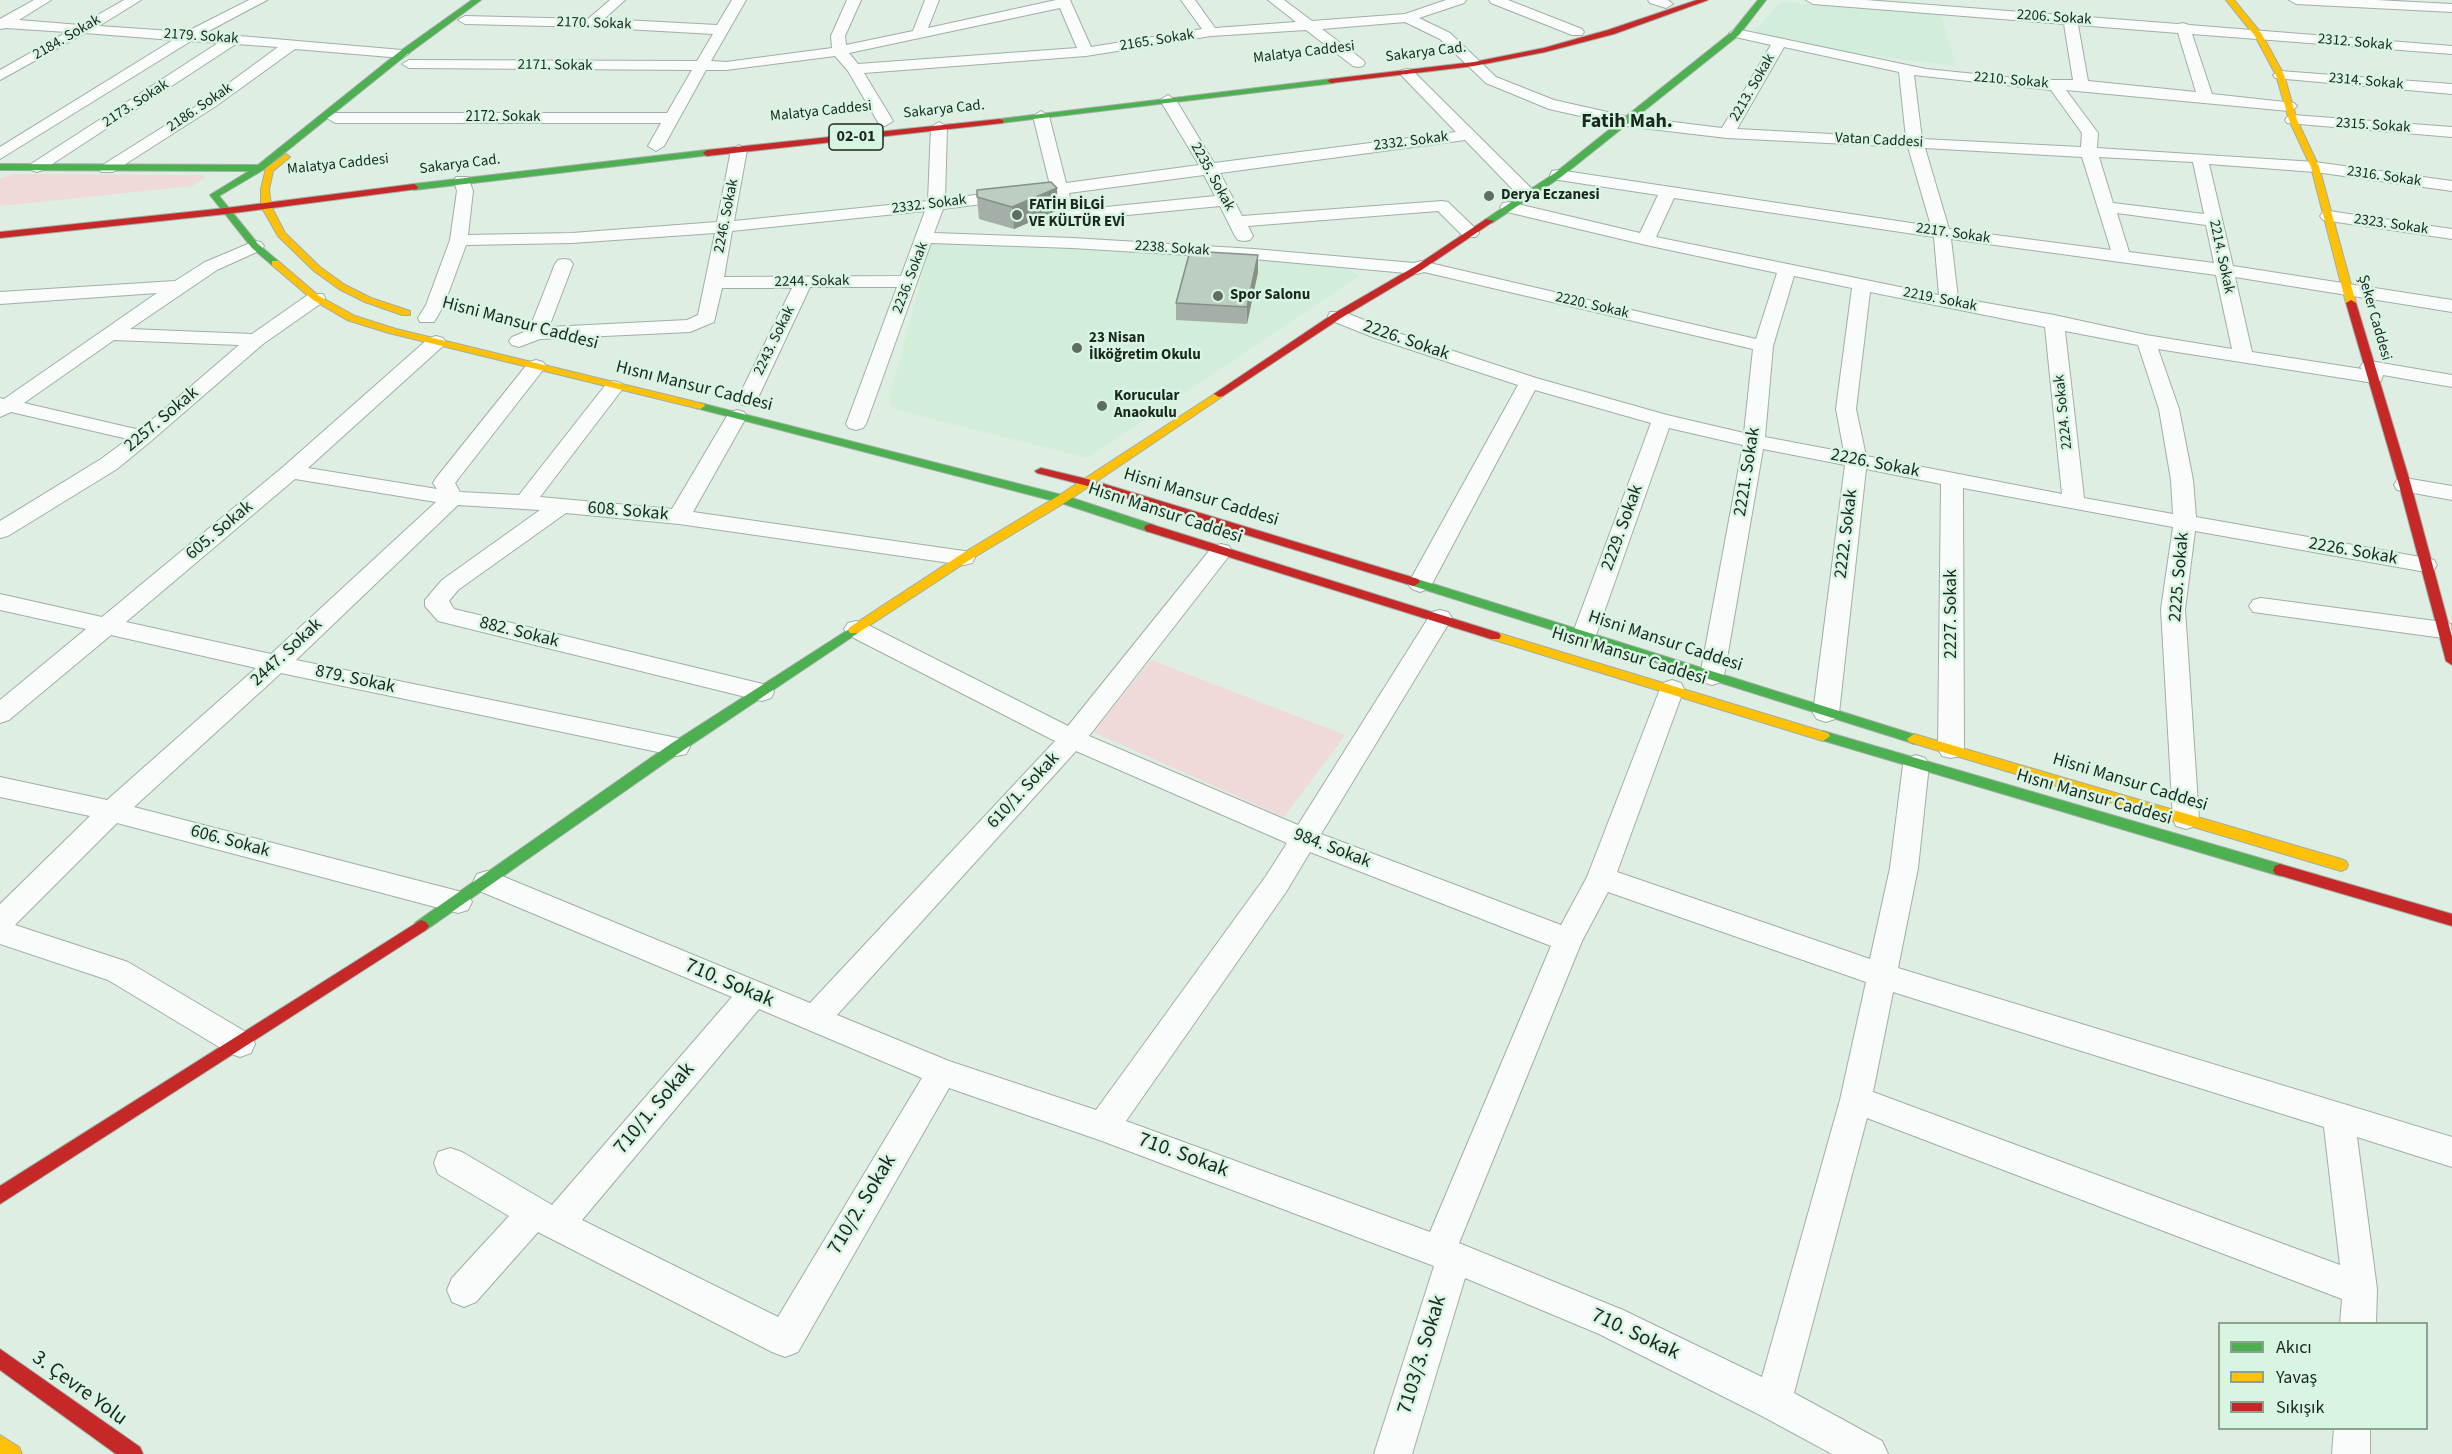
<!DOCTYPE html>
<html>
<head>
<meta charset="utf-8">
<style>
  body { margin:0 }
  #map { position:relative; width:2452px; height:1454px; overflow:hidden; background:#deeee3; font-family:"Source Sans 3",sans-serif }
  canvas { display:block }
  .legend { position:absolute; left:2218px; top:1322px; width:210px; height:108px; box-sizing:border-box; background:#d7f5e1; border:2px solid #8ba293; margin:0; padding:8px 10px; list-style:none; font-size:18px; color:#1a261e }
  .legend li { display:flex; align-items:center; gap:12px; height:30px }
  .legend b { width:30px; border:2px solid #8ba293 }
</style>
</head>
<body>
<div id="map">
<canvas width="2452" height="1454"></canvas>
<ul class="legend">
<li><b style="height:8px;background:#4caf50"></b>Akıcı</li>
<li><b style="height:8px;background:#ffc107"></b>Yavaş</li>
<li><b style="height:8px;background:#c62828"></b>Sıkışık</li>
</ul>
</div>
<script>
const ctx = document.querySelector('canvas').getContext('2d');
ctx.lineJoin = 'round';
function paint(path, color) {
  ctx.fillStyle = color;
  ctx.fill(path, 'evenodd');
}
function poly(rows) {
  const path = new Path2D();
  for (const r of rows) {
    path.moveTo(r[0], r[1]);
    for (let i = 2; i < r.length; i += 2) path.lineTo(r[i], r[i + 1]);
  }
  return path;
}
function trace(path, color, width, dash) {
  ctx.strokeStyle = color;
  ctx.lineWidth = width;
  ctx.lineCap = dash ? 'butt' : 'round';
  ctx.setLineDash(dash || []);
  ctx.stroke(path);
}
function drawText(font, color, halo, rows, align = 'center') {
  ctx.font = font + ' "Source Sans 3",sans-serif';
  ctx.lineWidth = 5;
  ctx.setLineDash([]);
  ctx.textBaseline = 'middle';
  ctx.strokeStyle = halo;
  ctx.fillStyle = color;
  for (const [text, x, y, turn = 0] of rows) {
    ctx.save();
    ctx.translate(x, y);
    ctx.rotate((+turn || 0) * Math.PI / 180);
    ctx.textAlign = isNaN(turn) ? turn : align;
    if (halo) ctx.strokeText(text, 0, 0);
    ctx.fillText(text, 0, 0);
    ctx.restore();
  }
}
paint(poly([
  [1782,2,1941,13,1956,66,1846,52,1753,32],
  [941,240,1343,265,1359,276,1087,458,893,409,889,399,930,247]
]), '#d2eedb');
paint(poly([
  [12,174,203,175,205,178,192,186,0,206,0,179],
  [1151,660,1345,735,1284,817,1093,732]
]), '#efd9d9');
const street = poly([
  [34,0,51,0,19,20,80,25,124,0,141,0,99,26,186,32,249,0,267,0,205,33,402,50,409,54,402,58,295,49,216,106,113,172,101,172,99,169,101,166,206,100,278,47,236,44,43,170,37,172,31,170,29,167,31,164,218,43,191,41,0,159,0,147,173,40,85,33,0,80,0,70,67,32,6,28,0,29,0,19,34,0],
  [610,0,625,0,604,19,717,25,732,0,746,0,711,61,726,62,832,48,831,36,847,0,861,0,845,36,846,45,913,31,925,0,939,0,928,28,1056,0,1070,0,1091,47,1202,29,1181,0,1195,0,1215,28,1296,22,1268,0,1284,0,1312,21,1405,14,1446,0,1466,0,1464,3,1419,18,1450,33,1496,77,1554,100,1625,116,1722,128,1771,45,1731,36,1729,33,1736,29,1926,69,2035,80,2073,80,2064,24,1813,4,1806,0,1866,0,2178,24,2183,23,2189,25,2452,46,2452,54,2192,34,2212,94,2294,103,2297,106,2294,109,2289,111,2066,90,2098,133,2097,148,2315,162,2452,181,2452,191,2315,172,2209,164,2233,266,2452,300,2452,312,2235,277,2252,352,2362,369,2360,367,2363,363,2370,361,2452,375,2452,387,2383,375,2381,381,2374,383,2158,349,2179,409,2193,480,2196,517,2426,558,2434,560,2437,565,2434,570,2426,572,2195,531,2185,609,2199,819,2196,826,2186,829,2176,826,2173,819,2161,609,2173,527,1963,488,1964,749,1960,756,1951,758,1942,756,1938,749,1941,484,1866,469,1839,713,1835,719,1826,722,1817,719,1813,713,1845,465,1763,449,1724,676,1721,682,1712,685,1703,682,1700,676,1743,445,1669,428,1596,635,1592,641,1584,643,1576,641,1572,635,1651,423,1535,390,1432,584,1428,589,1420,592,1412,589,1408,584,1518,385,1375,338,1330,320,1328,316,1330,312,1344,312,1389,330,1536,378,1667,415,1744,433,1753,349,1424,272,1417,274,1254,259,1072,248,931,243,866,424,863,428,856,430,849,428,846,424,897,287,810,287,757,400,754,404,747,406,740,404,737,400,792,288,722,288,714,322,690,332,540,339,519,347,512,345,509,341,512,337,529,330,555,264,558,260,564,259,570,260,573,264,549,327,687,320,698,315,715,233,572,243,466,245,444,305,434,322,420,322,418,318,426,305,450,240,457,191,454,181,456,177,468,177,473,191,468,235,572,233,717,222,731,150,739,145,747,150,734,221,928,201,931,127,939,122,947,127,945,199,1050,185,1033,116,1041,111,1049,116,1066,183,1199,165,1160,100,1168,95,1176,100,1214,163,1456,132,1402,76,1400,73,1402,70,1407,69,1412,70,1534,191,1536,195,1534,199,1522,199,1465,140,1220,173,1242,216,1442,201,1448,202,1476,229,1479,233,1476,237,1464,237,1438,211,1248,226,1253,236,1250,240,1244,241,1238,240,1235,236,1220,206,1066,221,1060,220,1057,216,1060,212,1066,211,1215,196,1204,175,1069,193,1071,203,1069,207,1063,208,1057,207,1052,195,943,209,934,233,1072,238,1254,249,1414,263,1421,261,1756,339,1777,273,1646,245,1503,211,1500,207,1503,203,1509,202,1640,233,1658,195,1552,179,1550,175,1552,171,1558,170,1931,226,1908,147,1727,138,1625,126,1549,109,1486,83,1440,39,1405,22,1322,29,1363,60,1365,63,1363,66,1358,67,1353,66,1306,30,1211,36,1086,56,864,73,893,121,885,126,879,124,848,71,835,56,726,70,706,70,664,146,656,151,648,146,661,123,335,123,327,118,335,113,667,113,692,70,409,68,402,64,409,60,697,61,713,34,591,27,465,24,458,20,465,16,588,19,610,0],
  [1060,8,1077,48,858,64,849,53,1060,8],
  [2078,25,2178,33,2196,92,2088,81,2078,25],
  [1784,47,1899,72,1906,138,1737,129,1784,47],
  [1914,75,2051,90,2082,133,2081,147,1922,139,1914,75],
  [1925,148,2082,157,2111,250,1949,229,1925,148],
  [2099,157,2193,162,2204,214,2113,203,2099,157],
  [1674,198,1934,237,1939,295,1656,237,1674,198],
  [925,211,901,276,724,277,732,231,925,211],
  [2117,213,2206,225,2214,263,2129,252,2117,213],
  [1951,239,2216,275,2232,349,2146,335,2054,315,1958,298,1951,239],
  [1794,276,1852,288,1836,409,1844,452,1765,437,1773,346,1794,276],
  [1870,292,2045,327,2062,494,1866,456,1856,409,1870,292],
  [2065,331,2138,345,2159,409,2171,480,2173,514,2084,498,2065,331],
  [1489,0,1508,0,1582,29,1584,32,1582,35,1572,35,1491,3,1489,0],
  [1648,0,1668,0,1673,4,1666,8,1650,3,1648,0],
  [2289,0,2376,0,2452,4,2452,12,2296,4,2289,0],
  [2280,71,2452,84,2452,94,2275,78,2273,75,2280,71],
  [2293,115,2452,127,2452,137,2287,123,2285,120,2287,117,2293,115],
  [2329,211,2452,229,2452,239,2323,220,2320,216,2323,212,2329,211],
  [255,241,261,242,264,246,261,250,217,270,130,329,252,334,309,294,323,294,325,298,323,302,263,344,151,441,117,469,8,536,0,538,0,521,101,459,128,439,11,412,0,417,0,398,4,399,157,293,0,304,0,292,175,281,205,262,255,241],
  [114,340,239,345,140,430,24,403,114,340],
  [436,336,443,338,446,342,443,346,308,468,437,489,433,483,436,478,529,362,536,360,543,362,546,366,455,483,460,492,519,495,607,383,614,381,621,383,624,387,540,497,672,509,727,416,730,412,737,410,744,412,747,416,693,512,964,551,972,553,975,558,972,563,964,565,679,524,566,513,458,590,449,601,454,609,771,686,774,692,771,698,762,701,438,621,425,606,425,600,442,580,540,510,458,505,296,660,677,738,686,740,690,747,686,754,677,756,281,673,134,807,458,891,468,894,472,902,468,910,458,913,117,823,15,925,128,962,251,1035,255,1044,251,1053,240,1057,229,1053,108,980,0,944,0,904,90,816,0,797,0,777,107,800,256,668,111,635,9,720,0,723,0,700,86,629,0,610,0,594,102,617,283,467,429,338,436,336],
  [295,479,436,502,271,654,126,622,295,479],
  [2405,478,2452,486,2452,500,2397,490,2394,485,2397,480,2405,478],
  [1221,544,1229,546,1232,551,1229,556,1089,736,1298,825,1432,612,1440,610,1448,612,1452,618,1321,834,1561,925,1587,877,1660,689,1663,683,1672,680,1681,683,1684,689,1617,872,1870,959,1890,868,1903,765,1907,758,1916,755,1925,758,1929,765,1918,868,1898,968,2452,1137,2452,1167,2357,1137,2377,1289,2376,1324,2340,1324,2342,1299,1867,1118,1794,1393,1882,1441,1888,1454,1832,1454,1760,1415,1599,1334,1465,1278,1412,1454,1374,1454,1434,1266,1102,1141,949,1088,798,1352,785,1357,772,1352,538,1232,476,1302,464,1307,452,1302,447,1290,452,1278,509,1216,438,1174,434,1163,438,1152,450,1148,462,1152,552,1205,732,997,477,890,473,882,477,874,487,871,497,874,810,1003,1055,741,848,635,844,629,848,623,856,621,864,623,1068,726,1213,546,1221,544],
  [1076,751,1287,843,1266,876,1096,1110,949,1061,837,1015,1076,751],
  [1310,852,1551,946,1430,1232,1126,1121,1286,892,1310,852],
  [1608,892,1866,982,1840,1100,1762,1377,1623,1310,1459,1243,1582,941,1608,892],
  [1893,992,2324,1127,2340,1265,1873,1092,1893,992],
  [759,1009,922,1078,778,1317,582,1220,759,1009],
  [2261,598,2443,622,2451,624,2452,635,2443,638,2253,612,2249,606,2253,600,2261,598],
  [2334,1428,2370,1428,2370,1454,2332,1454,2334,1428]
]);
const fast = poly([
  [472,0,481,0,405,56,263,170,219,196,258,244,278,261,278,265,272,265,252,248,210,195,249,171,0,170,0,164,258,165,399,52,472,0],
  [1758,0,1766,0,1739,35,1561,177,1492,223,1486,223,1486,219,1555,173,1733,31,1758,0],
  [1331,79,1335,81,1334,83,1000,123,996,121,1000,119,1331,79],
  [707,150,711,153,710,155,414,190,410,187,414,184,707,150],
  [700,403,1066,496,1154,525,1156,528,1150,532,1146,531,1058,502,696,408,696,404,700,403],
  [1414,578,1919,736,1921,739,1914,744,1909,742,1410,585,1408,582,1414,578],
  [854,626,860,630,858,633,682,751,426,930,421,932,416,930,413,926,416,922,672,743,854,626],
  [1823,731,2280,864,2285,866,2287,870,2285,874,2280,876,1818,739,1816,736,1823,731]
]);
const slow = poly([
  [2226,0,2234,0,2261,33,2284,75,2297,120,2319,167,2356,303,2354,305,2346,303,2311,167,2289,120,2276,75,2255,36,2226,0],
  [286,154,290,157,273,171,269,189,271,206,285,233,320,267,345,285,371,298,410,311,410,315,402,315,365,302,339,289,314,271,278,236,261,206,261,189,266,168,286,154],
  [272,261,278,261,319,296,355,316,396,329,704,404,705,406,700,409,389,333,347,320,313,300,272,265,272,261],
  [1219,391,1224,394,1223,396,1066,502,968,561,858,633,850,633,848,630,850,627,960,555,1058,496,1219,391],
  [1495,632,1828,733,1830,736,1823,741,1491,639,1489,636,1495,632],
  [1914,734,2341,859,2346,861,2348,865,2346,869,2341,871,1909,742,1907,739,1914,734],
  [0,1435,19,1447,22,1454,0,1454,0,1435]
]);
const jam = poly([
  [1697,0,1708,0,1614,34,1545,52,1474,66,1331,83,1327,81,1331,79,1474,62,1544,48,1608,30,1697,0],
  [1000,119,1004,121,1003,123,707,156,703,153,707,150,1000,119],
  [414,184,418,187,417,189,226,214,0,238,0,232,226,208,414,184],
  [1486,219,1494,221,1420,271,1341,318,1223,396,1219,397,1214,394,1333,314,1414,267,1486,219],
  [2351,300,2356,303,2411,485,2452,637,2452,665,2446,661,2399,485,2346,303,2351,300],
  [1041,468,1091,480,1418,579,1420,582,1414,586,1410,585,1084,485,1037,473,1035,471,1041,468],
  [1150,524,1499,633,1501,636,1499,639,1491,639,1146,531,1144,528,1146,525,1150,524],
  [2280,864,2452,914,2452,926,2275,874,2273,870,2275,866,2280,864],
  [421,920,426,922,429,926,426,930,0,1204,0,1186,421,920],
  [0,1349,140,1447,143,1454,116,1454,0,1370,0,1349]
]);
trace(street, '#a1aea5', 2);
trace(fast, '#a1aea5', 2);
trace(slow, '#a1aea5', 2);
trace(jam, '#a1aea5', 2);
paint(street, '#fafcfb');
paint(fast, '#4caf50');
paint(slow, '#ffc107');
paint(jam, '#c62828');
paint(poly([
  [977,197,1058,210,1014,229,979,219],
  [1258,255,1258,272,1247,324,1176,320,1176,303]
]), '#a2b0a7');
paint(poly([
  [1057,188,1058,210,1014,229,1012,207],
  [1258,255,1258,272,1247,324,1247,307]
]), '#849088');
const building = poly([
  [1051,182,1057,188,1012,207,977,197,977,190,1051,182],
  [1190,251,1258,255,1247,307,1176,303,1190,251]
]);
paint(building, '#bccdc2');
trace(building, '#849088', 1.5);
for (const [x, y, r, color] of [
  [1489,196,6,"#5f6c63"],
  [1017,215,6,"#5f6c63"],
  [1218,296,6,"#5f6c63"],
  [1077,348,6,"#5f6c63"],
  [1102,406,6,"#5f6c63"]
]) {
  const dot = new Path2D();
  dot.arc(x, y, r, 0, 2 * Math.PI);
  ctx.fillStyle = color;
  ctx.fill(dot);
  trace(dot, '#d7f5e1', 2);
}
drawText('15px', '#1a261e', '#d7f5e1', [
  ["2206. Sokak",2054,18,4],
  ["2170. Sokak",594,24,2],
  ["2179. Sokak",201,37,4],
  ["2184. Sokak",67,38,-30],
  ["2165. Sokak",1157,41,-9],
  ["2312. Sokak",2355,43,5],
  ["Malatya Caddesi",1304,53,-7],
  ["Sakarya Cad.",1426,53,-7],
  ["2171. Sokak",555,66,1],
  ["2210. Sokak",2011,81,5],
  ["2314. Sokak",2366,82,5],
  ["2213. Sokak",1753,88,-60],
  ["2173. Sokak",136,104,-33],
  ["2186. Sokak",200,108,-34],
  ["Sakarya Cad.",944,110,-6],
  ["Malatya Caddesi",821,112,-6],
  ["2172. Sokak",503,118],
  ["2315. Sokak",2373,126,4],
  ["Vatan Caddesi",1879,141,3],
  ["2332. Sokak",1411,142,-7],
  ["Malatya Caddesi",338,165,-6],
  ["Sakarya Cad.",460,165,-7],
  ["2235. Sokak",1212,177,61],
  ["2316. Sokak",2384,177,8],
  ["2332. Sokak",929,205,-7],
  ["2246. Sokak",727,216,-79],
  ["2323. Sokak",2391,225,8],
  ["2217. Sokak",1953,234,8],
  ["2238. Sokak",1172,249,4],
  ["2214. Sokak",2221,257,78],
  ["2236. Sokak",911,278,-69],
  ["2244. Sokak",812,282,-1],
  ["2219. Sokak",1940,300,11],
  ["2220. Sokak",1592,306,13],
  ["Şeker Caddesi",2374,318,74],
  ["2243. Sokak",775,341,-64],
  ["2224. Sokak",2064,412,-96]
]);
drawText('bold 15px', '#1a261e', '#d7f5e1', [
  ["Derya Eczanesi",1501,196],
  ["FATİH BİLGİ",1029,206],
  ["VE KÜLTÜR EVİ",1029,223],
  ["Spor Salonu",1230,296],
  ["23 Nisan",1089,339],
  ["İlköğretim Okulu",1089,356],
  ["Korucular",1114,397],
  ["Anaokulu",1114,414]
], 'left');
for (const [x, y, w] of [
  [856,137,54]
]) {
  const box = new Path2D();
  box.roundRect(x - w / 2, y - 13, w, 26, 4.5);
  ctx.fillStyle = '#d7f5e1';
  ctx.fill(box);
  trace(box, '#1a261e', 1.5);
}
drawText('bold 16px', '#1a261e', null, [
  ["02-01",856,137]
]);
drawText('18px', '#1a261e', '#d7f5e1', [
  ["Hisni Mansur Caddesi",520,324,15],
  ["2226. Sokak",1406,341,19],
  ["Hısnı Mansur Caddesi",694,387,14],
  ["2257. Sokak",162,420,-40],
  ["2226. Sokak",1875,464,11],
  ["2221. Sokak",1748,472,-81],
  ["Hisni Mansur Caddesi",1201,498,17],
  ["608. Sokak",628,512,5],
  ["Hısnı Mansur Caddesi",1165,514,18],
  ["2229. Sokak",1623,528,-70],
  ["605. Sokak",220,531,-40],
  ["2222. Sokak",1847,534,-83],
  ["2226. Sokak",2353,552,10],
  ["2225. Sokak",2180,577,-85],
  ["2227. Sokak",1952,614,-90],
  ["882. Sokak",519,633,14],
  ["Hisni Mansur Caddesi",1665,642,18],
  ["2447. Sokak",287,653,-43],
  ["Hısnı Mansur Caddesi",1629,657,17],
  ["879. Sokak",355,680,12],
  ["Hisni Mansur Caddesi",2130,783,17],
  ["610/1. Sokak",1024,791,-47],
  ["Hısnı Mansur Caddesi",2094,798,16],
  ["606. Sokak",230,842,15],
  ["984. Sokak",1332,849,21]
]);
drawText('bold 20px', '#1a261e', '#d7f5e1', [
  ["Fatih Mah.",1627,123]
]);
drawText('21px', '#1a261e', '#d7f5e1', [
  ["710. Sokak",729,984,23],
  ["710/1. Sokak",655,1109,-50],
  ["710. Sokak",1183,1156,20],
  ["710/2. Sokak",863,1205,-59],
  ["710. Sokak",1635,1335,25],
  ["7103/3. Sokak",1423,1355,-73],
  ["3. Çevre Yolu",79,1389,36]
]);
</script>
</body>
</html>
